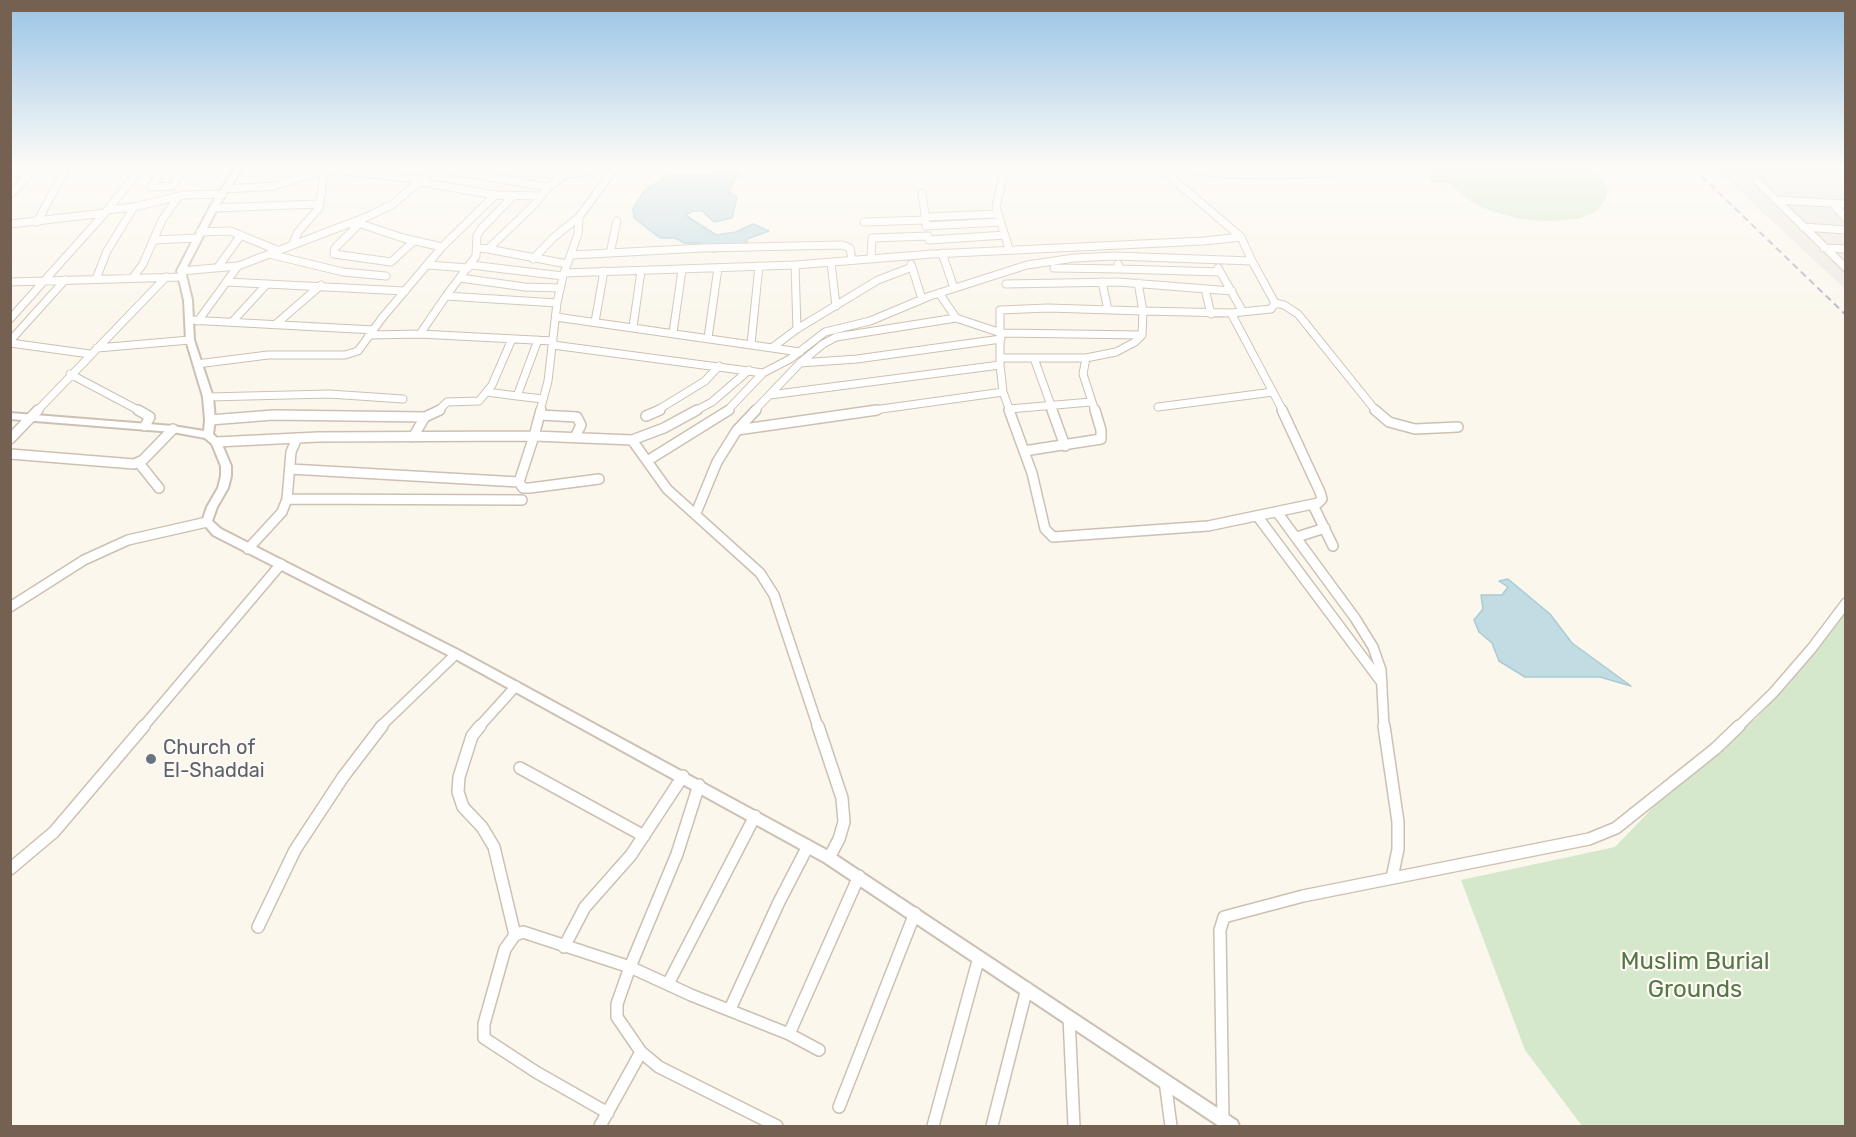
<!DOCTYPE html>
<html>
<head>
<meta charset="utf-8">
<style>
  body { margin:0 }
  #map { position:relative; width:1856px; height:1137px; overflow:hidden; background:#fbf7ed; font-family:Rubik,sans-serif }
  canvas { display:block }
  .frame { position:absolute; inset:0; border:12px solid #756151; pointer-events:none }
</style>
</head>
<body>
<div id="map">
<canvas width="1856" height="1137"></canvas>
<div class="frame"></div>
</div>
<script>
const ctx = document.querySelector('canvas').getContext('2d');
ctx.lineJoin = 'round';
function paint(path, color) {
  ctx.fillStyle = color;
  ctx.fill(path, 'evenodd');
}
function poly(rows) {
  const path = new Path2D();
  for (const r of rows) {
    path.moveTo(r[0], r[1]);
    for (let i = 2; i < r.length; i += 2) path.lineTo(r[i], r[i + 1]);
  }
  return path;
}
function trace(path, color, width, dash) {
  ctx.strokeStyle = color;
  ctx.lineWidth = width;
  ctx.lineCap = dash ? 'butt' : 'round';
  ctx.setLineDash(dash || []);
  ctx.stroke(path);
}
function drawText(font, color, halo, rows, align = 'center') {
  ctx.font = font + ' Rubik,sans-serif';
  ctx.lineWidth = 4.5;
  ctx.setLineDash([]);
  ctx.textBaseline = 'middle';
  ctx.strokeStyle = halo;
  ctx.fillStyle = color;
  for (const [text, x, y, turn = 0] of rows) {
    ctx.save();
    ctx.translate(x, y);
    ctx.rotate((+turn || 0) * Math.PI / 180);
    ctx.textAlign = isNaN(turn) ? turn : align;
    if (halo) ctx.strokeText(text, 0, 0);
    ctx.fillText(text, 0, 0);
    ctx.restore();
  }
}
paint(poly([
  [1715,168,1845,168,1845,289]
]), '#ede9e4');
paint(poly([
  [1424,168,1594,168,1604,181,1607,191,1606,198,1598,210,1578,219,1547,221,1520,219,1488,210,1471,202,1448,183,1432,183],
  [1845,611,1845,1126,1582,1126,1525,1050,1461,880,1615,847,1694,765,1734,731,1756,719]
]), '#d5e8cc');
const water = poly([
  [721,172,738,173,729,192,737,197,732,218,714,222,702,211,693,211,685,215,716,235,736,232,753,224,769,231,747,239,746,245,738,249,712,252,699,243,684,243,675,238,660,238,634,218,633,209,644,191,667,176,696,176,721,172],
  [1508,579,1550,614,1572,643,1631,686,1600,677,1525,677,1499,661,1492,643,1479,632,1474,620,1483,609,1481,595,1502,595,1508,587,1499,581,1508,579]
]);
paint(water, '#c2dce3');
trace(water, '#aacad4', 1.5);
const minorFar2 = poly([
  [163,168,151,187,172,186,185,168],
  [504,168,516,172,565,175,601,168],
  [1005,168,996,207,1009,249],
  [1160,168,1241,237,1252,261],
  [1178,168,1226,174,1273,175,1334,173,1331,168],
  [10,173,50,168],
  [1757,181,1846,268],
  [226,189,274,186,328,169,423,180],
  [922,193,926,223],
  [10,195,33,170],
  [495,195,540,196],
  [513,196,481,229,477,236,476,256,446,296,557,303],
  [1776,200,1846,204],
  [1832,203,1846,218],
  [214,208,319,204],
  [107,210,134,207,183,195,223,194],
  [925,217,997,214],
  [37,222,66,168],
  [355,222,403,238,442,247],
  [864,222,925,220],
  [10,224,105,213],
  [359,224,335,248,334,254,391,262,414,241],
  [926,226,1000,222],
  [1803,227,1846,230],
  [200,232,230,231,277,250],
  [154,240,197,238],
  [929,240,1005,235],
  [292,245,298,232,319,208,324,175,329,168],
  [478,248,488,249,534,205,548,187,565,175],
  [1824,248,1846,249],
  [488,249,567,264],
  [610,253,617,221],
  [942,253,954,288],
  [269,254,343,272,386,276],
  [572,255,703,248,842,245,850,248,852,260],
  [871,258,872,238,928,236],
  [533,259,553,238,579,217],
  [831,263,836,306],
  [911,264,922,299],
  [428,265,468,268],
  [471,265,563,276],
  [795,265,797,329],
  [218,267,241,235],
  [1054,268,1120,269,1118,264],
  [1218,268,1243,312],
  [1120,269,1220,272],
  [181,271,238,266,369,216,393,204,435,168,548,187],
  [564,273,795,265,932,254,1204,241,1241,237],
  [134,276,143,264,162,220,178,197],
  [460,278,525,287,560,288],
  [96,279,107,251,134,207],
  [10,282,182,277],
  [227,282,405,291],
  [1102,282,1108,310],
  [1006,284,1118,282,1232,291],
  [1205,289,1211,314],
  [939,293,956,318],
  [1275,303,1284,305,1298,314,1376,411],
  [1231,313,1283,411],
  [556,317,800,352],
  [10,319,105,213,141,168],
  [189,320,374,330],
  [198,321,238,266],
  [232,322,266,285],
  [595,322,604,271],
  [276,324,321,285],
  [633,327,641,271],
  [673,333,682,270],
  [420,334,446,296],
  [371,335,420,334,553,341],
  [708,338,718,268],
  [10,341,65,280],
  [10,343,90,354],
  [751,344,759,266],
  [553,345,763,373],
  [773,347,797,329,878,280,912,267],
  [97,348,190,340],
  [1034,358,1053,411],
  [1086,358,1083,374,1095,411],
  [800,363,857,359,1001,339],
  [197,364,268,355,345,355,358,351,382,318,442,247,495,195,421,182],
  [1000,365,1003,392,1010,411],
  [70,374,140,411],
  [487,392,517,396,538,340],
  [770,395,1000,365,1000,310,1048,308,1143,311,1138,283],
  [517,396,543,399],
  [208,397,329,394,403,399],
  [1158,407,1273,392],
  [1009,409,1091,402],
  [37,411,166,277],
  [438,411,447,402,479,401,492,385,512,339],
  [540,411,548,381,557,303,563,276,578,234,579,217,615,168],
  [656,411,705,381,719,366],
  [695,411,712,402,749,370],
  [727,411,763,373,790,359,825,332,870,321,930,296,1027,265,1074,258,1115,256,1252,261,1275,303,1271,309,1231,313,1143,311,1142,335,1135,342,1116,352,1086,358,1001,358],
  [754,411,800,363,823,344,836,337,956,318,1001,333,1142,335],
  [867,411,1003,392]
]);
const minorFar1 = poly([
  [138,410,150,417,145,426],
  [1009,410,1032,473,1045,529,1053,537,1208,526,1318,503,1322,499,1320,492,1282,410],
  [1052,410,1065,446],
  [1375,410,1389,422,1415,429,1458,427],
  [540,415,577,417,581,425,576,435],
  [646,416,660,410],
  [210,420,273,415,425,417],
  [737,430,877,410],
  [413,437,425,417,440,410],
  [10,439,38,410],
  [632,440,664,428,697,410],
  [216,442,318,437,534,436,541,410],
  [1024,451,1101,439,1101,430,1095,410],
  [10,454,134,464,143,460,173,429],
  [647,461,729,410],
  [139,463,159,488],
  [290,469,519,482],
  [599,479,530,488,523,488,519,482,534,436,632,440,667,489,760,573,774,595,818,727],
  [287,499,522,500],
  [1313,505,1333,546],
  [1277,512,1355,618,1373,647,1381,670,1384,727],
  [696,513,717,462,737,430,756,410],
  [1258,517,1382,683],
  [1297,537,1325,528],
  [248,549,282,512,287,499,291,452,297,438],
  [10,607,84,560,128,540,207,522],
  [143,727,281,564],
  [380,727,456,654],
  [479,727,516,686],
  [1738,727,1774,692,1812,648,1846,603]
]);
const minor = poly([
  [480,726,472,736,459,777,458,792,463,807,482,827,494,847,515,935],
  [818,726,842,798,844,822,839,839,829,858],
  [1384,726,1398,822,1398,849,1392,878],
  [520,768,644,836],
  [699,785,677,854,630,967,617,1004,617,1017,641,1052,659,1067,777,1126],
  [10,869,54,832,144,726],
  [258,927,295,850,343,777,382,726],
  [564,947,585,907,631,855,683,776],
  [668,984,755,816],
  [730,1009,779,902,808,846],
  [1069,1017,1074,1126],
  [789,1034,859,876],
  [1165,1081,1171,1126],
  [839,1107,915,913],
  [608,1113,536,1072,484,1038,484,1024,505,949,515,935,523,932,630,967,691,995,789,1034,819,1050],
  [1223,1120,1220,930,1224,917,1303,896,1589,839,1616,828,1715,749,1739,726],
  [600,1126,641,1052],
  [933,1126,979,957],
  [992,1126,1027,988]
]);
const tertiary = poly([
  [235,168,242,168,219,205,185,271,192,300,194,340,213,397,215,420,213,434,221,442,231,466,231,476,228,488,217,507,212,521,221,529,460,651,834,854,1237,1121,1239,1126,1219,1126,824,862,452,657,213,535,202,522,207,507,218,488,221,476,221,466,212,444,205,438,173,432,10,419,10,413,173,426,204,431,205,420,203,397,186,340,184,300,177,271,211,205,235,168]
]);
trace(minorFar2, '#cdc0b3', 9);
trace(minorFar1, '#cdc0b3', 12);
trace(minor, '#cdc0b3', 14);
trace(tertiary, '#cdc0b3', 4);
trace(minorFar2, '#fff', 7);
trace(minorFar1, '#fff', 9);
trace(minor, '#fff', 11);
paint(tertiary, '#fff');
trace(poly([
  [1693,168,1846,315]
]), '#bbabc5', 2, [7, 4.5]);
const sky = ctx.createLinearGradient(0, 0, 0, 327);
sky.addColorStop(0, '#99c4e6');
sky.addColorStop(0.51, '#fdfbf7');
sky.addColorStop(1, '#fdfbf700');
ctx.fillStyle = sky;
ctx.fillRect(0, 0, 1856, 327);
for (const [x, y, r, color] of [
  [151,759,6,"#6b7280"]
]) {
  const dot = new Path2D();
  dot.arc(x, y, r, 0, 2 * Math.PI);
  ctx.fillStyle = color;
  ctx.fill(dot);
  trace(dot, '#fefaf3', 2);
}
drawText('20px', '#5b616d', '#fefaf3', [
  ["Church of",163,748],
  ["El-Shaddai",163,771]
], 'left');
drawText('24px', '#54784a', '#fefaf3', [
  ["Muslim Burial",1695,962],
  ["Grounds",1695,990]
]);
</script>
</body>
</html>
